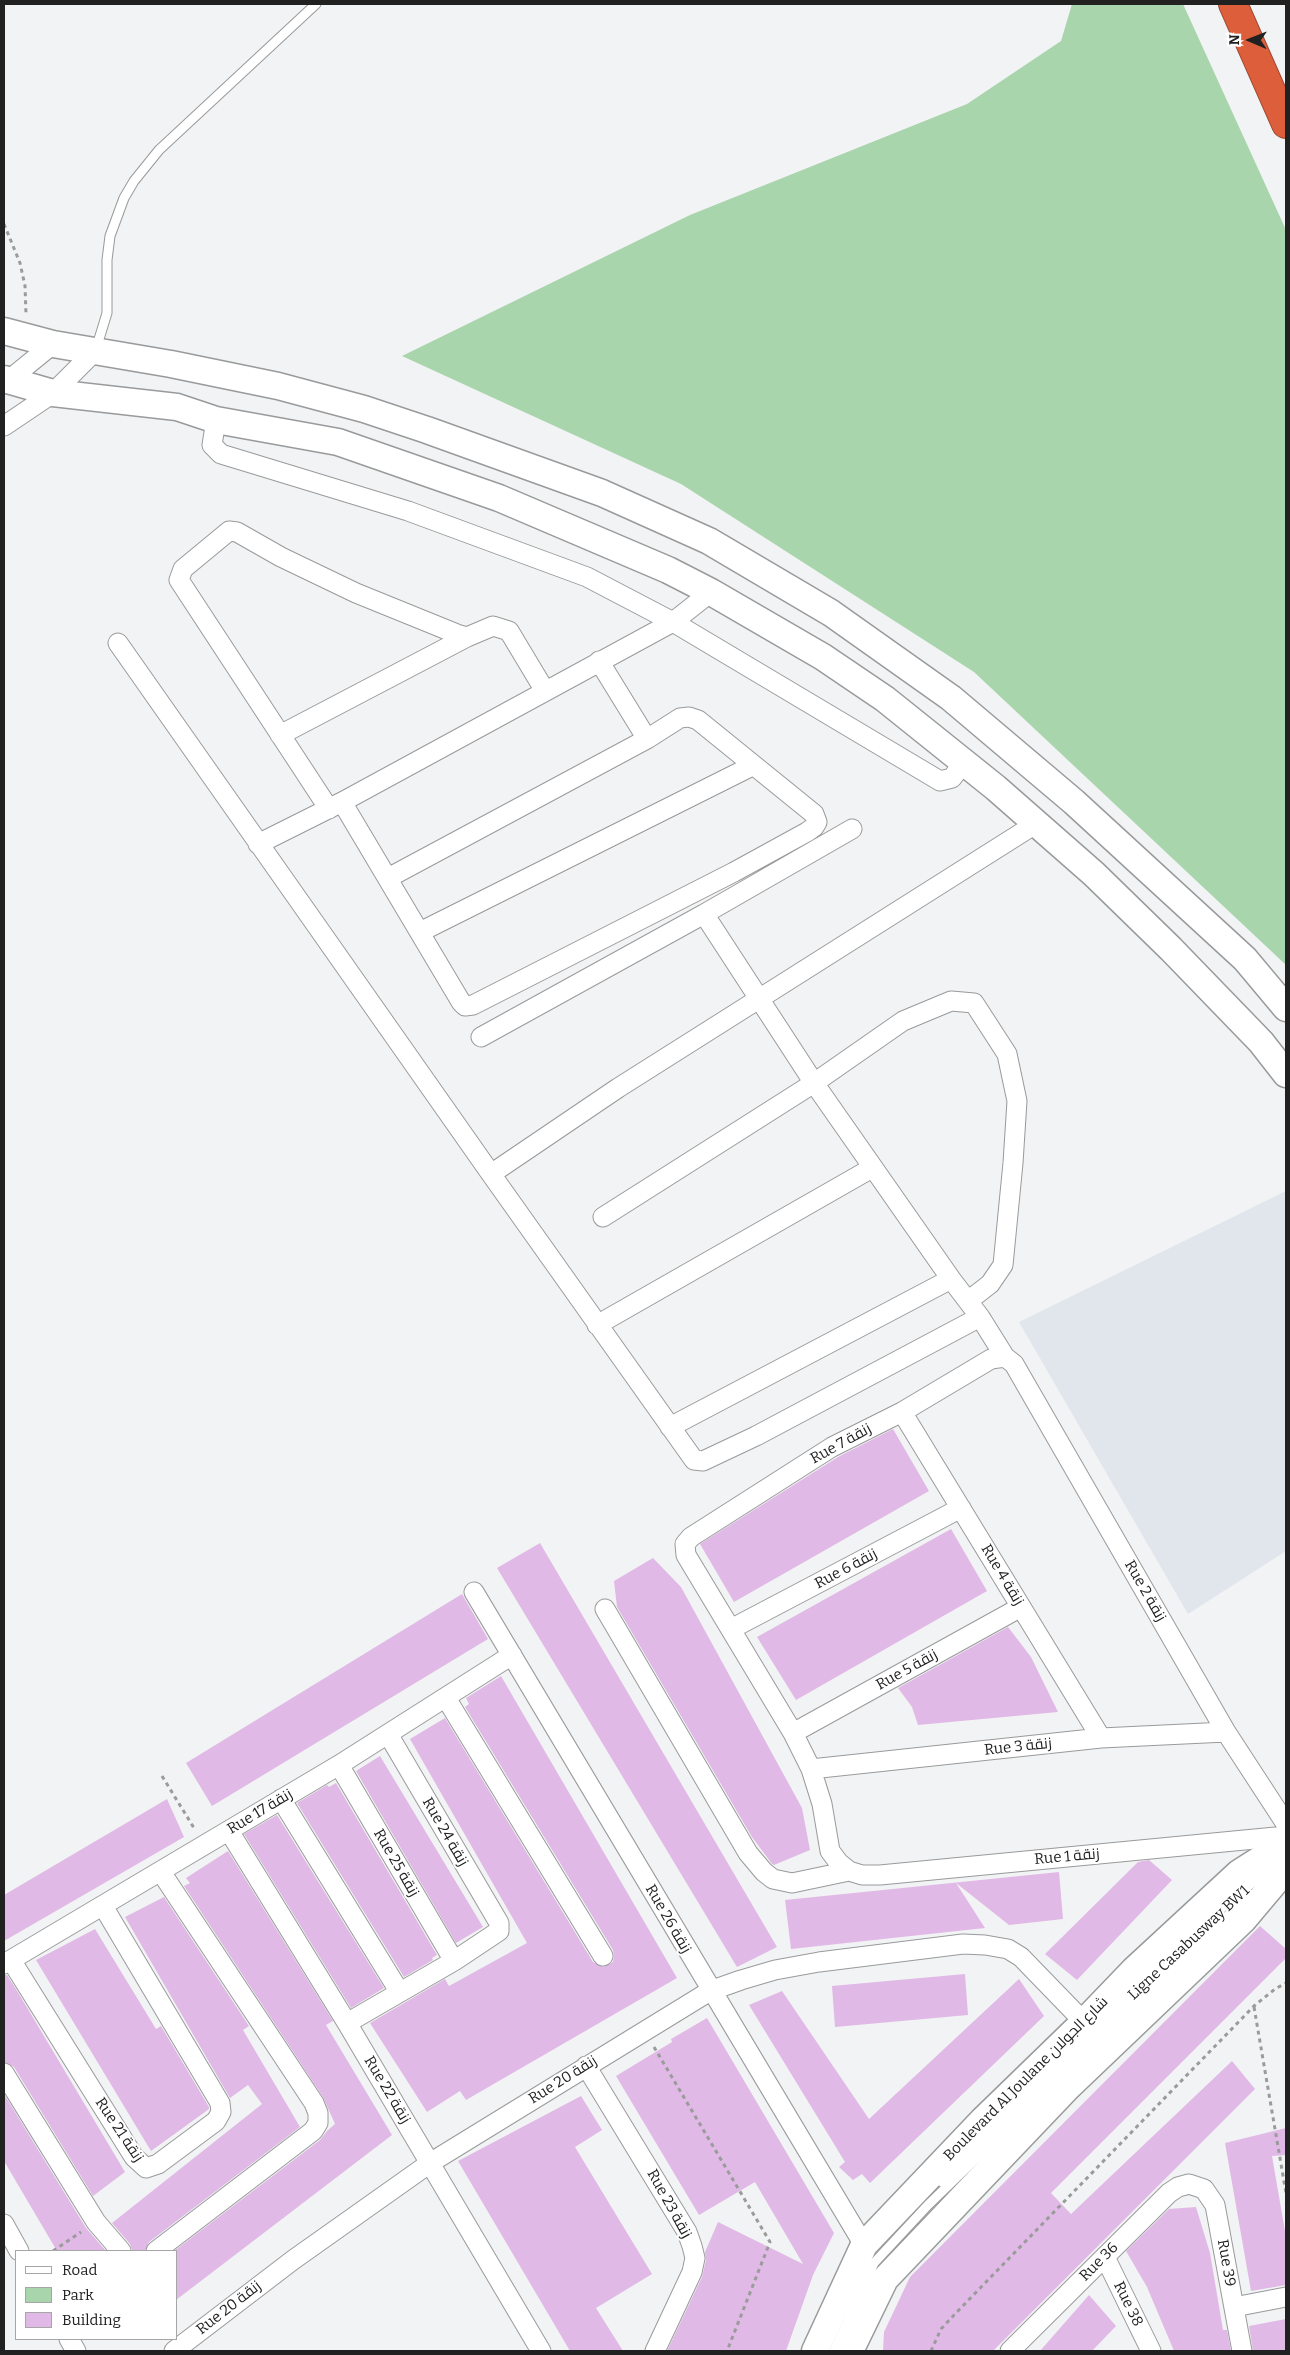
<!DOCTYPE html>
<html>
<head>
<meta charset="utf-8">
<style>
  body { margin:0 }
  #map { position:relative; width:1290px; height:2355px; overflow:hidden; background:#f2f3f4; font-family:Bitter,serif }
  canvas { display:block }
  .frame { position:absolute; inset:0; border:5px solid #212121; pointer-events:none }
  .legend { position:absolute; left:15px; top:2250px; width:162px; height:90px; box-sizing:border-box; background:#fff; border:1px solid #a6a6a6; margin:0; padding:6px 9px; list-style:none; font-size:15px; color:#212121 }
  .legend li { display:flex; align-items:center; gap:10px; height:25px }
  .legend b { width:25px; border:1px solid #a6a6a6 }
  .north { position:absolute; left:1225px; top:15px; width:50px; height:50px; -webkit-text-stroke:4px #fff; paint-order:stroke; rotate:271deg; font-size:14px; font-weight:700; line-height:20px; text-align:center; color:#212121 }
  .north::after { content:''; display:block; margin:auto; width:18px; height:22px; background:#212121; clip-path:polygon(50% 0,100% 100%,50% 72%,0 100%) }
</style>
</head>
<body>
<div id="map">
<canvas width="1290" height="2355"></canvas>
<div class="frame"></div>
<ul class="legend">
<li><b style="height:6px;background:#fff"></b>Road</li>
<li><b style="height:14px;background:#a9d5ad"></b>Park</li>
<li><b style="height:14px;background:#e1b9e6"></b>Building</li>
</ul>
<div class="north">N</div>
</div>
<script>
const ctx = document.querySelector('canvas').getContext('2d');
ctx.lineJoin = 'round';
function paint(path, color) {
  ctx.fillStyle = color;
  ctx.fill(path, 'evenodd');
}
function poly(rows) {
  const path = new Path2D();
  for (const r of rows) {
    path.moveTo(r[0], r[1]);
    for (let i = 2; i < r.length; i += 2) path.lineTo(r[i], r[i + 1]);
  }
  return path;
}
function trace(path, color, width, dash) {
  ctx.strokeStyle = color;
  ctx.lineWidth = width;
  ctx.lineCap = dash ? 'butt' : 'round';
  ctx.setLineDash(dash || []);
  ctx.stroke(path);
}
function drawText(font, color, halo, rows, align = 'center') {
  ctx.font = font + ' Bitter,Cairo,serif';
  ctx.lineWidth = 4;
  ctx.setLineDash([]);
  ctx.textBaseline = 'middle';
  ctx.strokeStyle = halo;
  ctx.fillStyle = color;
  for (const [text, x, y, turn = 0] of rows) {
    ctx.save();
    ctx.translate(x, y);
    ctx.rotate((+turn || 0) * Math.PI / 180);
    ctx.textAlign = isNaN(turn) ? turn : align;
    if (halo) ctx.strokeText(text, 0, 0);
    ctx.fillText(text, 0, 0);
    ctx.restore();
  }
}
paint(poly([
  [1286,1191,1286,1551,1188,1614,1019,1322]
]), '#e1e5ec');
paint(poly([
  [1072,4,1183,4,1286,230,1286,965,974,672,681,484,402,356,690,215,967,104,1061,41]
]), '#a9d5ad');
paint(poly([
  [893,1429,929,1491,734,1602,700,1544,838,1457],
  [951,1529,987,1591,796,1700,757,1637],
  [540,1543,777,1947,737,1967,497,1568],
  [653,1558,681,1587,802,1808,810,1850,774,1865,772,1864,752,1837,617,1607,614,1581],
  [462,1594,488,1639,212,1806,186,1763],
  [1008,1627,1031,1657,1058,1712,918,1725,912,1707,898,1688],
  [501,1676,677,1978,466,2100,460,2091,427,2112,370,2023,445,1979,449,1986,527,1943,410,1739,445,1718,593,1962,604,1967,613,1962,614,1956,613,1950,465,1707,469,1704,466,1698],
  [380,1756,483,1927,456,1943,356,1771],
  [336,1783,437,1955,432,1958,433,1960,404,1977,297,1803,327,1785,329,1787],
  [167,1799,184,1837,4,1941,4,1895],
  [277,1815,384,1988,351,2008,244,1834],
  [228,1851,333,2021,326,2025,392,2135,176,2300,176,2251,174,2251,320,2140,327,2131,335,2124,323,2097,184,1886,190,1883,186,1878],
  [1149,1860,1172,1880,1077,1980,1045,1954,1138,1862],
  [1059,1872,1063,1919,1009,1925,956,1883,985,1928,791,1949,785,1900],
  [164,1897,249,2026,243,2030,300,2127,149,2242,145,2251,132,2251,130,2244,112,2223,262,2104,248,2085,230,2098,125,1917],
  [1260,1926,1286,1949,1286,1958,1051,2193,1071,2214,1232,2061,1255,2089,993,2351,883,2351,884,2332,910,2277],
  [95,1929,156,2029,161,2026,209,2107,209,2109,151,2151,36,1960],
  [965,1974,968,2015,835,2027,832,1986],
  [4,1975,7,1975,16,1989,125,2172,93,2196,14,2067,4,2062],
  [1019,1979,1044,2016,870,2183,862,2174,853,2180,839,2167,845,2162,749,2005,782,1991,869,2119],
  [707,2018,834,2233,813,2275,786,2351,667,2351,702,2277,706,2260,705,2252,718,2222,803,2264,755,2182,699,2215,616,2076,672,2042,671,2039],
  [4,2094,86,2228,106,2251,57,2251,4,2161],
  [581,2096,602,2130,575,2147,652,2274,596,2308,623,2351,570,2351,458,2161],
  [1286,2128,1286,2155,1272,2156,1286,2237,1286,2285,1251,2291,1225,2143],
  [1196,2207,1210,2253,1223,2330,1227,2330,1231,2351,1174,2351,1147,2287,1126,2251,1169,2209],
  [1089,2295,1116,2326,1092,2351,1040,2351],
  [1286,2319,1286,2351,1253,2351,1249,2326]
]), '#e1b9e6');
const lane = poly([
  [96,349,107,313,107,260,110,236,124,198,134,181,159,150,316,4],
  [942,2182,1225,1905,1274,1865],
  [834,2351,874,2263,928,2205,1249,1895]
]);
const street = poly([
  [4,384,53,344],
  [216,420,212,445,221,454,408,511,587,577,673,622,940,781,952,778,964,762],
  [4,426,53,393,94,352],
  [118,643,491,1174],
  [599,661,647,739],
  [280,735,467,637],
  [342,802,461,1002,465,1006,473,1005,734,872,807,832,814,827,817,822,814,814,698,720,689,717,680,718,647,739,388,878],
  [329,809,179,580,183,569,229,531,237,532,281,557,356,593,457,634,467,637,493,626,509,631,545,691],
  [258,844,342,802,673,622,711,592],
  [704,914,852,829],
  [420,932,752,766],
  [481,1037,704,914,814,1083,951,1279,980,1317,1005,1357,1014,1364,1226,1732,1286,1824],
  [603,1217,814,1083,903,1021,951,1001,974,1003,1007,1054,1017,1101,1013,1163,1003,1265,990,1284,968,1301],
  [980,1317,756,1436,703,1461,694,1460,491,1174,618,1088,1037,823],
  [597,1325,872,1168],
  [1005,1357,991,1359,902,1412,832,1447,691,1537,685,1544,686,1555,793,1733,811,1769,822,1804,830,1851,839,1863,849,1871,862,1875,880,1875,1286,1836],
  [902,1412,1101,1738],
  [670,1427,951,1279],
  [474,1592,864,2245],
  [605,1609,748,1853,764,1872,773,1879,792,1883,849,1871],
  [731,1629,961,1508],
  [446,1698,603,1956],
  [793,1733,1021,1607],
  [339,1765,454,1961],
  [811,1769,1101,1738,1226,1732],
  [281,1799,399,1991],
  [229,1831,347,2023,541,2351],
  [11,1960,134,2157,146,2168,158,2164,216,2121,221,2112,220,2103,103,1906],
  [4,1964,339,1765,512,1655],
  [347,2023,454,1961,499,1931,499,1923,388,1734],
  [586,2066,687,2232,692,2246,695,2258,692,2272,655,2351],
  [4,2073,96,2222,121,2251],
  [4,2224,19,2251],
  [156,2251,313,2131,318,2123,318,2113,314,2103,161,1872],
  [1105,2257,1151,2351],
  [1234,2307,1286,2297],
  [69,2339,76,2351],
  [174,2351,293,2260,430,2163,710,1991,741,1980,775,1970,819,1962,963,1944,985,1945,1008,1949,1021,1957,1084,2022],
  [1010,2351,1169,2193,1178,2187,1189,2184,1204,2189,1215,2205,1242,2351]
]);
const secondary = poly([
  [4,331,53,344,171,364,278,386,364,409,427,430,602,493,709,541,831,613,951,698,1074,802,1245,959,1286,1008],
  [4,379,53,393,177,407,216,420,338,442,499,498,668,570,711,592,823,657,885,699,996,788,1094,874,1171,949,1261,1042,1286,1074],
  [815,2351,864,2245,983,2120,1084,2022,1134,1970,1239,1873,1283,1845],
  [850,2351,885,2279,1068,2087,1244,1919,1286,1869]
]);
const highway = poly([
  [1233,4,1286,124]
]);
trace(lane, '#999a9b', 11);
trace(street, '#999a9b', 21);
trace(secondary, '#999a9b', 29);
trace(highway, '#9b4932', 30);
trace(poly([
  [4,224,20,263,25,286,26,314],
  [162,1776,194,1828],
  [1254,2007,1286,2193],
  [654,2047,770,2242,727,2351],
  [53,2251,81,2232],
  [931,2351,941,2329,954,2315,1254,2006,1275,1989,1286,1983]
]), '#9a9b9b', 3, [4, 4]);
trace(lane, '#fff', 9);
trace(street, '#fff', 19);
trace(secondary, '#fff', 26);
trace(highway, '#dc5e3b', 28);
drawText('15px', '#212121', '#fff', [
  ["Rue 7 زنقة",841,1444,-29],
  ["Rue 6 زنقة",846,1569,-28],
  ["Rue 4 زنقة",1002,1575,59],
  ["Rue 2 زنقة",1145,1591,60],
  ["Rue 5 زنقة",907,1670,-29],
  ["Rue 3 زنقة",1018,1747,-6],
  ["Rue 17 زنقة",260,1812,-31],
  ["Rue 24 زنقة",445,1832,60],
  ["Rue 1 زنقة",1067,1857,-5],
  ["Rue 25 زنقة",396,1863,60],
  ["Rue 26 زنقة",668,1919,60],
  ["Ligne Casabusway BW1",1189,1943,-43],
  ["Boulevard Al Joulane شارع الجولان",1026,2079,-45],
  ["Rue 20 زنقة",563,2080,-32],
  ["Rue 22 زنقة",387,2090,59],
  ["Rue 21 زنقة",119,2130,56],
  ["Rue 23 زنقة",669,2204,61],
  ["Rue 36",1099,2262,-45],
  ["Rue 39",1226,2263,80],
  ["Rue 38",1128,2304,64],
  ["Rue 20 زنقة",229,2308,-38]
]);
</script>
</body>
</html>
